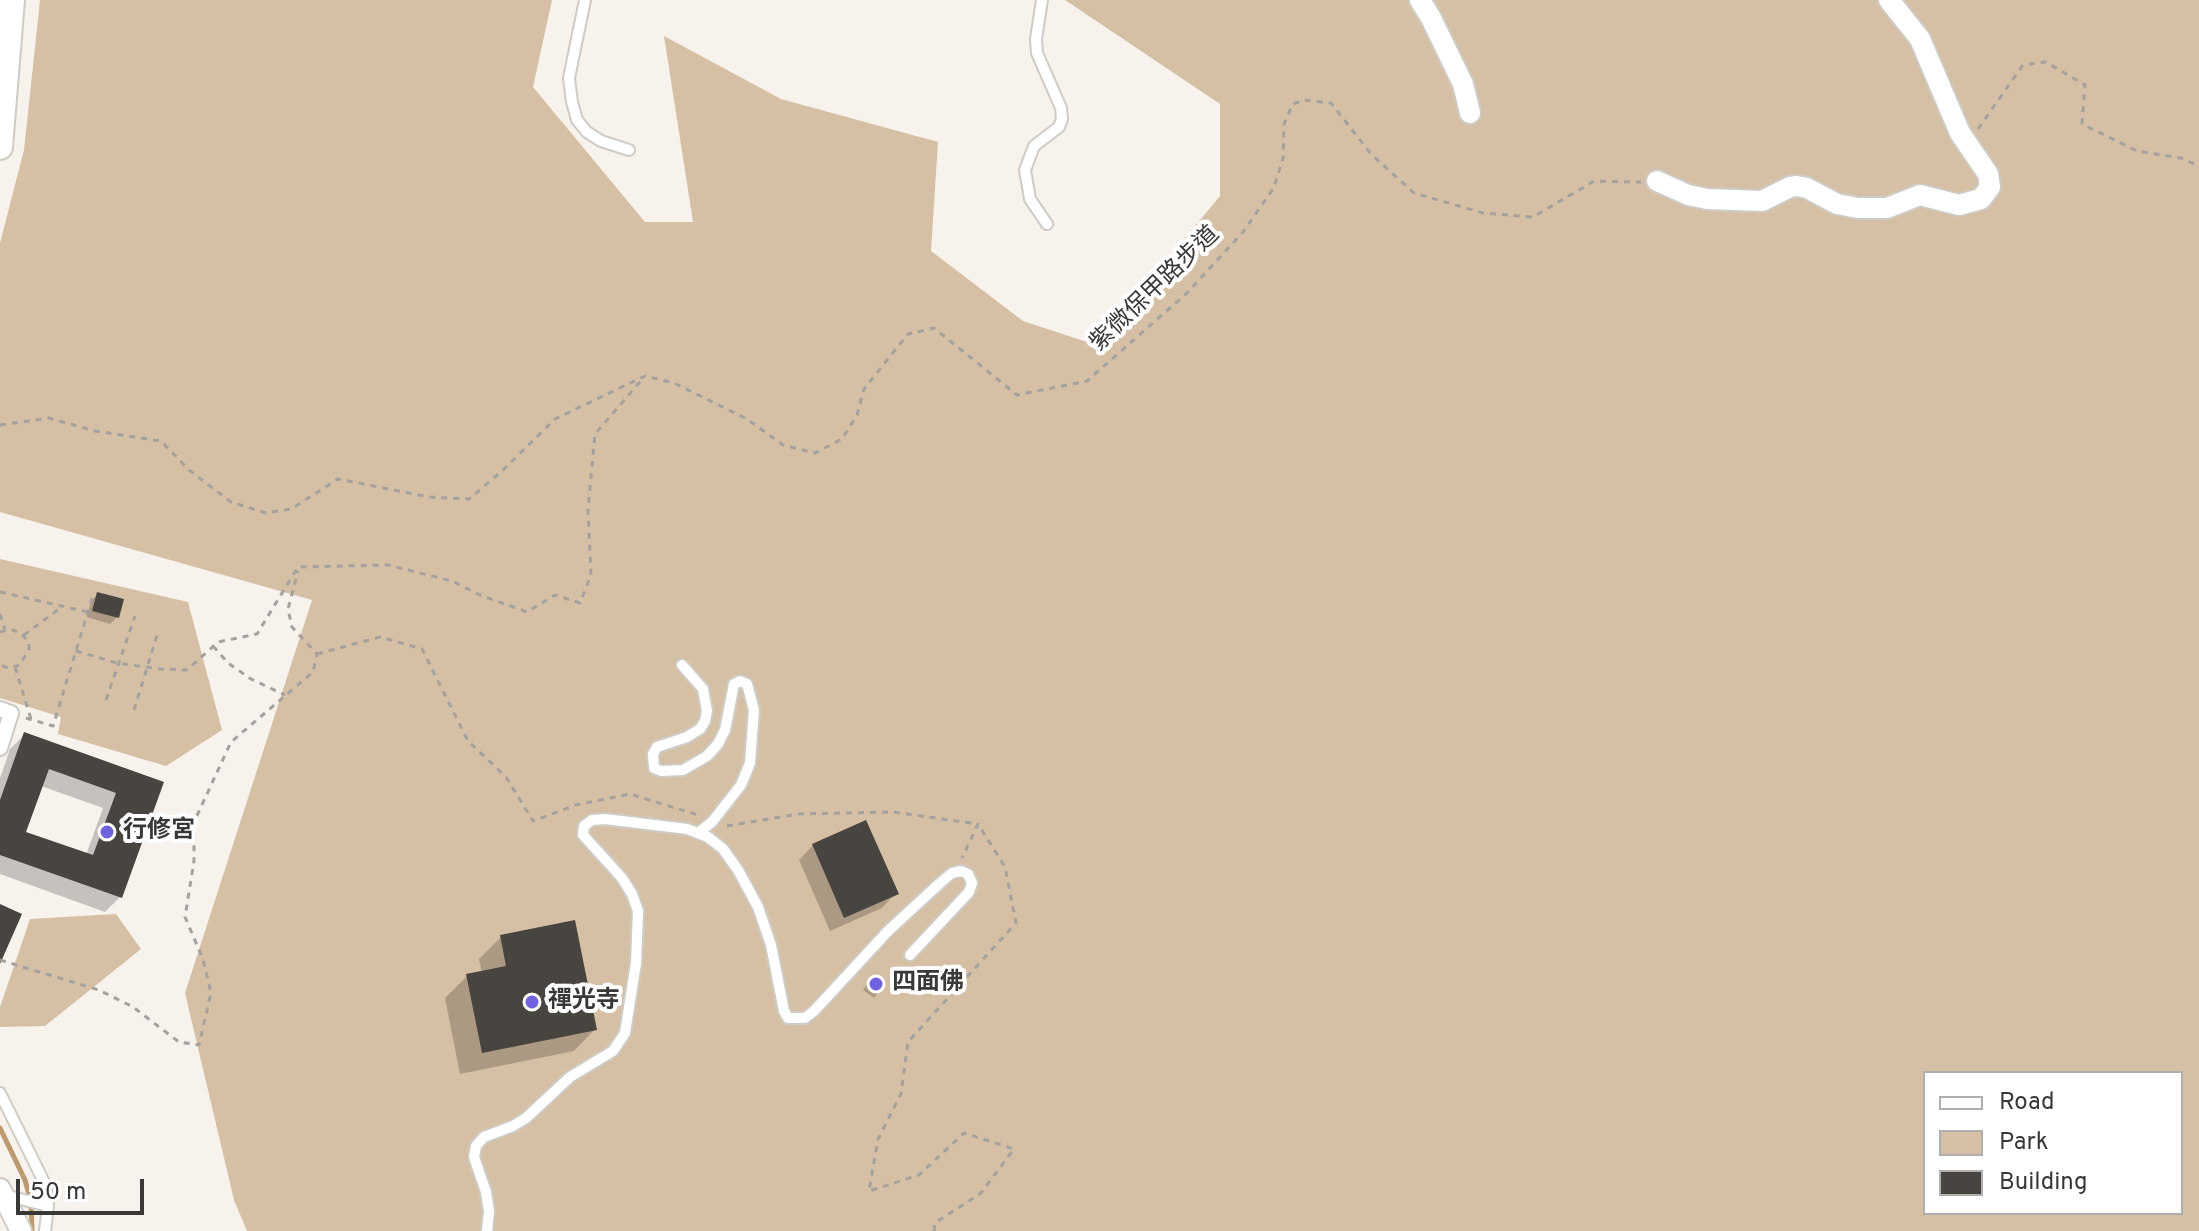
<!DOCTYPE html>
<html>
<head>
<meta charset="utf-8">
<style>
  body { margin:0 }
  #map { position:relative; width:2199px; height:1231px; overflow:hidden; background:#f7f2ec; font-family:Overpass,sans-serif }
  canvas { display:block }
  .legend { position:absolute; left:1923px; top:1071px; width:260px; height:144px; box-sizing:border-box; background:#fff; border:2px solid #b0afaf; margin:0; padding:10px 14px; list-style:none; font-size:24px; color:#3a3836 }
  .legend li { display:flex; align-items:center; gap:16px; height:40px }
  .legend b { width:40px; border:2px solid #b0afaf }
  .scale { position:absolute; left:16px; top:1179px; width:128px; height:36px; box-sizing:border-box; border:4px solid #3a3836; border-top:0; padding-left:10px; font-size:24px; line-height:28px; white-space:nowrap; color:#3a3836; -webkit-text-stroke:6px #fff; paint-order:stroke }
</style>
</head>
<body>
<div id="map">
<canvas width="2199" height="1231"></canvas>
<ul class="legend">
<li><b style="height:10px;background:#fff"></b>Road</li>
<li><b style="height:22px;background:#d6c0a5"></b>Park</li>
<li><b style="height:22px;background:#48443f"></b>Building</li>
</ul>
<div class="scale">50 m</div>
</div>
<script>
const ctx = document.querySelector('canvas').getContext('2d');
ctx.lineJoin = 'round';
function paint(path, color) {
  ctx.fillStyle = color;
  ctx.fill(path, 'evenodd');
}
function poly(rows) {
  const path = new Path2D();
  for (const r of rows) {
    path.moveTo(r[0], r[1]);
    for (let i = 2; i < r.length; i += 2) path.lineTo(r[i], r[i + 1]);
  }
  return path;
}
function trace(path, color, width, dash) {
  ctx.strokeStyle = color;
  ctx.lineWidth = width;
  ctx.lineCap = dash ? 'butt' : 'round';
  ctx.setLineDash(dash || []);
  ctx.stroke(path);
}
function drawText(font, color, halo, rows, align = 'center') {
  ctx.font = font + ' Overpass,"Noto Sans TC",sans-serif';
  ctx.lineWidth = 8;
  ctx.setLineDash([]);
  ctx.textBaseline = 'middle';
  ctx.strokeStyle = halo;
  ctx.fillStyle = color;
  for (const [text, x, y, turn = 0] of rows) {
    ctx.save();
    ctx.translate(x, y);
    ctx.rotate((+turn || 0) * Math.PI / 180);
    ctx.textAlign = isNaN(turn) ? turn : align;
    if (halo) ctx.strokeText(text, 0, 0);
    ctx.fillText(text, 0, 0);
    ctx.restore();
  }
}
paint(poly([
  [40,0,552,0,533,87,645,222,693,222,664,36,781,99,938,142,931,251,1023,321,1096,345,1220,196,1220,104,1065,0,2199,0,2199,1231,247,1231,234,1200,185,993,312,600,0,512,0,243,24,150],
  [1925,1073,2181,1073,2181,1213,1925,1213],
  [0,559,188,602,222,730,166,766,58,734,61,717,0,698],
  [116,914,141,949,45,1026,0,1027,0,1007,30,919]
]), '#d6c0a5');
paint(poly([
  [98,594,117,617,110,624,87,617,91,601],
  [25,734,161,783,120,897,105,912,0,874,0,778,10,749],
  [41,786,103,808,86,855,24,833],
  [813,845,896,893,882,908,830,931,799,860],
  [501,937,595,1029,574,1051,460,1074,445,998,467,976,482,973,479,959],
  [874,975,885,983,874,998,863,990]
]), '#0003');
trace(poly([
  [0,1128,25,1180,31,1202,32,1231]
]), '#bc9a6f', 5);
paint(poly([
  [97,592,124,599,119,618,92,611],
  [24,732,164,782,122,898,0,855,0,800],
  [49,769,116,793,93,855,26,832],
  [866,820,899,894,844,918,812,844],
  [0,904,22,914,0,964],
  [575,920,597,1030,482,1053,466,974,506,966,500,935]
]), '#48443f');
const service = poly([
  [585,0,569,78,572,102,577,120,587,132,601,141,629,150],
  [1042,0,1036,39,1037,53,1061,108,1062,119,1059,127,1034,146,1025,170,1030,199,1047,224],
  [682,665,703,689,707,711,705,721,700,729,687,737,657,747,653,754,654,768,661,771,683,770,707,756,718,744,725,730,734,684,740,681,747,684,754,710,750,763,741,785,712,822,698,833],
  [0,1093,46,1186,48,1206,45,1231],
  [4,1195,48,1206],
  [487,1231,489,1211,486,1192,474,1157,476,1146,484,1137,513,1126,526,1118,570,1077,613,1051,625,1033,636,963,638,911,632,894,622,878,583,835,584,826,592,820,605,819,687,829,708,837,723,849,738,870,758,907,771,945,784,1011,788,1018,805,1018,814,1011,888,931,940,883,952,873,961,871,968,874,972,883,969,892,910,955]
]);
const pedestrian = poly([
  [0,709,11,713,0,748]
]);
const minor = poly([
  [1420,0,1431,18,1463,84,1470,113],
  [1657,181,1688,195,1707,199,1762,201,1790,187,1797,186,1807,188,1837,204,1858,208,1887,208,1920,195,1959,205,1981,199,1990,187,1988,174,1960,133,1920,39,1889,0],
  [0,1189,21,1231]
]);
const tertiary = poly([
  [0,147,12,0]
]);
trace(service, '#cfcbc5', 14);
trace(pedestrian, '#cfcbc5', 18);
trace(minor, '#cfcbc5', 24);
trace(tertiary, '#cfcbc5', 28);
trace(poly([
  [1978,129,2023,65,2046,62,2085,85,2082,124,2137,151,2181,158,2199,166],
  [0,425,49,418,95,431,161,441,189,470,231,502,266,513,291,509,338,479,429,497,469,499,502,471,555,419,645,376,674,383,747,419,783,445,815,453,842,439,857,415,864,389,908,334,934,328,1017,395,1087,381,1187,293,1243,232,1273,189,1283,159,1284,124,1293,104,1304,100,1331,103,1371,154,1414,193,1483,213,1533,217,1594,181,1641,182],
  [0,592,88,612],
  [0,614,5,630],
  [0,632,9,629,21,633,29,643,29,649,20,665,8,668,0,665],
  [24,635,63,606],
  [213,646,228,663,251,679,285,695],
  [76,651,117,663,160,669,187,670,218,642,257,634,298,567,388,565,452,581,480,595,527,612,555,595,580,603,591,575,588,509,595,434,645,376],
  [317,654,380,637,422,649,468,741,506,777,533,821,576,805,630,794,698,815],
  [15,667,31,719],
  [106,700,135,616],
  [134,710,158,632],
  [26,718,53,726,93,595],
  [727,826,798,814,893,812,978,824],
  [0,960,99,990,133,1007,179,1042,199,1045,211,993,203,959,185,917,194,861,194,822,231,742,313,672,317,654,292,627,288,609,298,571],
  [934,1231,935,1223,981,1193,1014,1149,964,1133,919,1175,869,1191,878,1139,901,1094,908,1042,1016,923,1005,867,978,824,962,858]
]), '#a5a19d', 3, [6, 6]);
trace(service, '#fff', 10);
trace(pedestrian, '#fff', 14);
trace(minor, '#fff', 20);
trace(tertiary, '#fff', 24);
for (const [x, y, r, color] of [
  [107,832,8,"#6f62dc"],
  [876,984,8,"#6f62dc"],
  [532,1002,8,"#6f62dc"]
]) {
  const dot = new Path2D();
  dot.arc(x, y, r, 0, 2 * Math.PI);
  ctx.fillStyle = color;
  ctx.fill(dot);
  trace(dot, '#fff', 3);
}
drawText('24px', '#3a3836', '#fff', [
  ["紫微保甲路步道",1156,290,-44]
]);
drawText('bold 24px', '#3a3836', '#fff', [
  ["行修宮",123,832],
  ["四面佛",892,984],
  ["禪光寺",548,1002]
], 'left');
</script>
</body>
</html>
